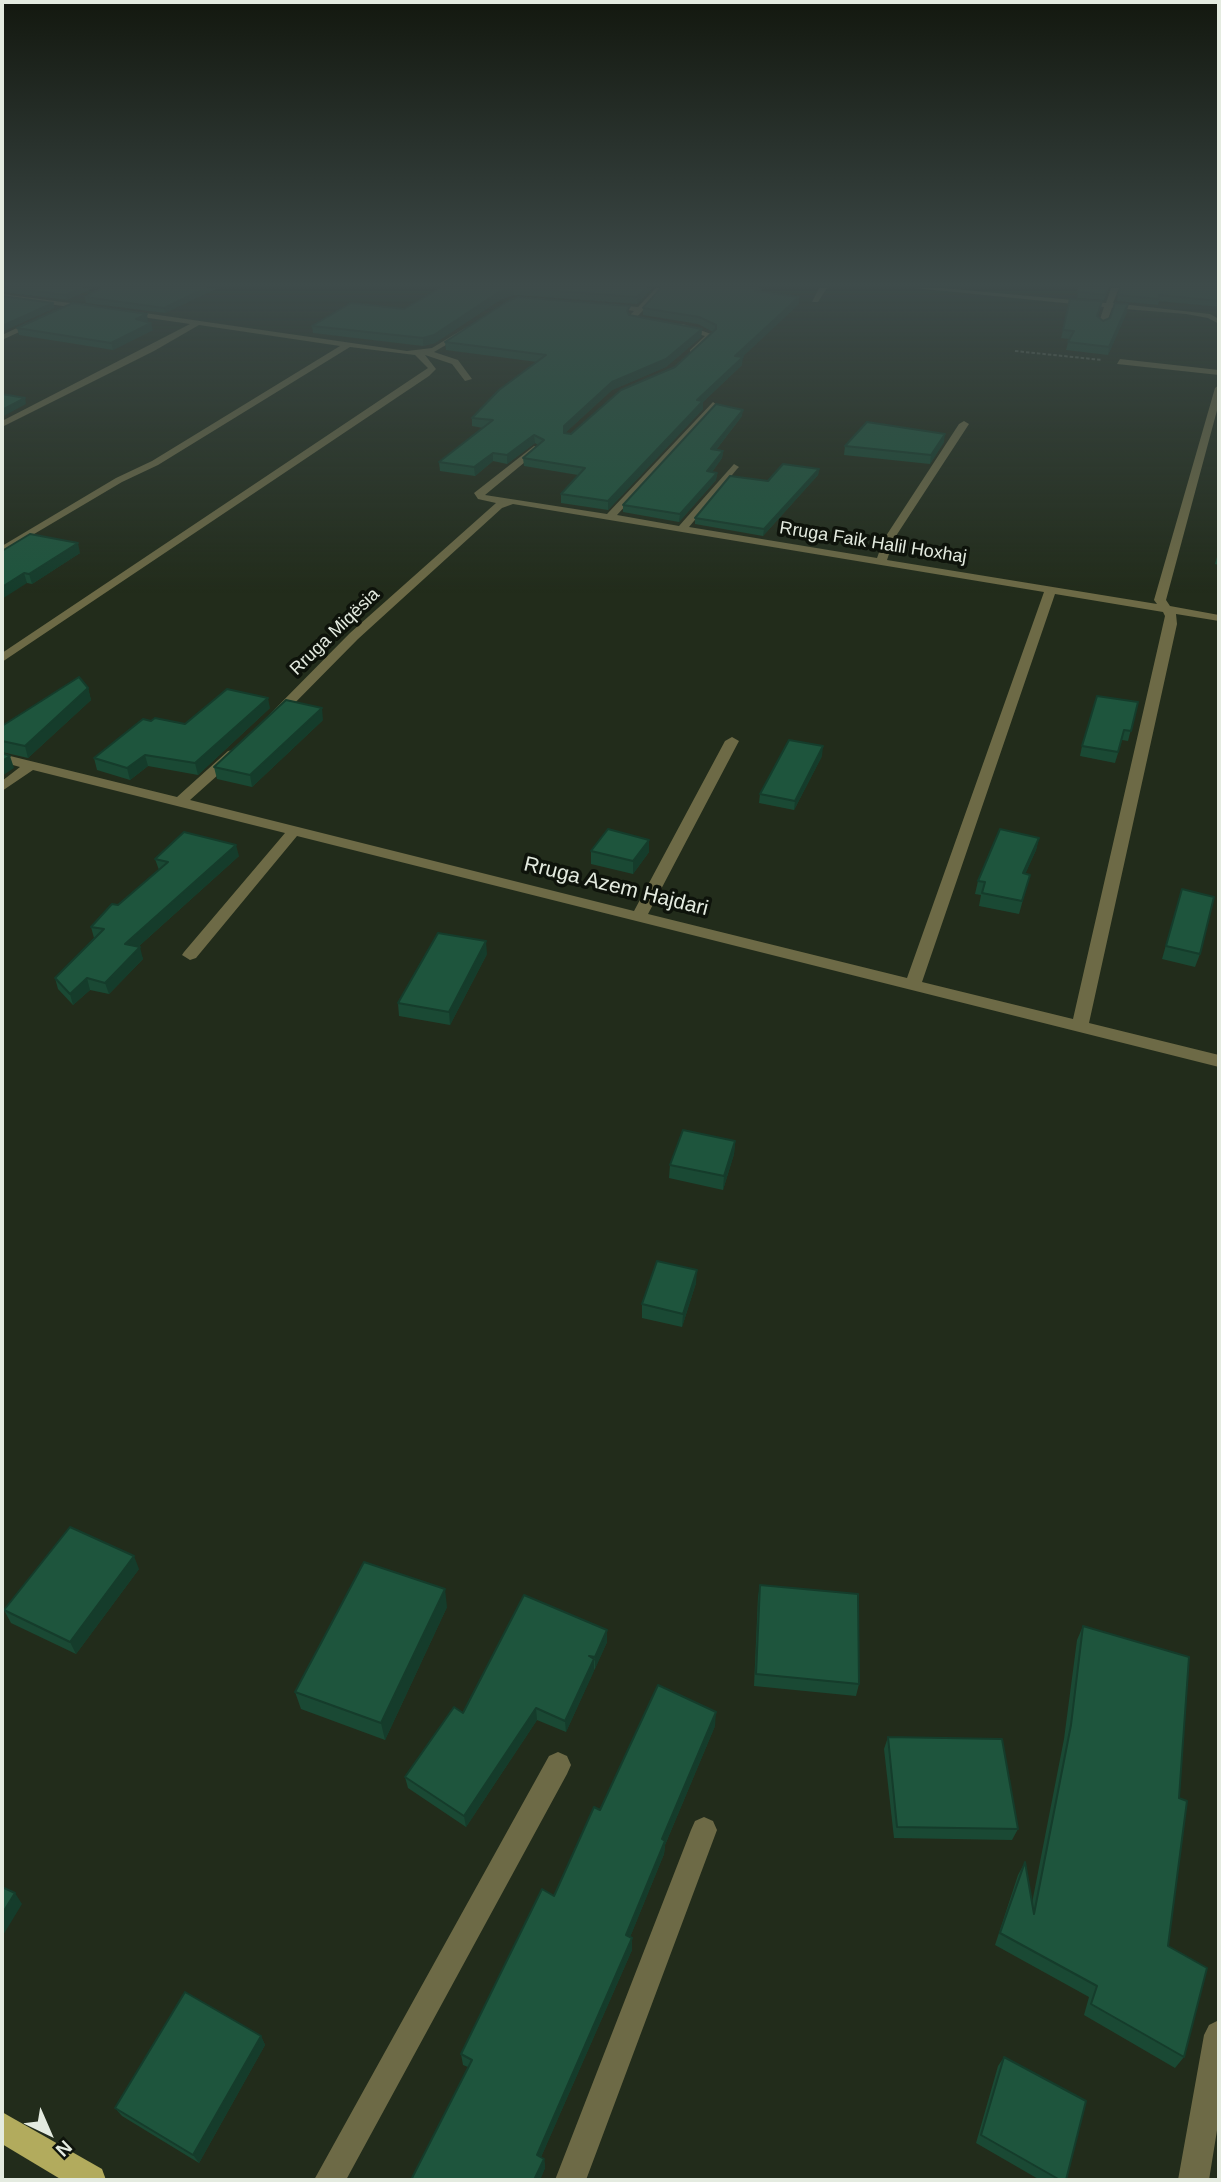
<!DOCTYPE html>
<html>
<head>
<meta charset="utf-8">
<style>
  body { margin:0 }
  #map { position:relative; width:1221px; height:2182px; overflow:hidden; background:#222c1b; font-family:Arial,sans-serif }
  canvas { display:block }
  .frame { position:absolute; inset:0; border:4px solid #e4ebe0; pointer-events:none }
  .north { position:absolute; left:14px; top:2098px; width:70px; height:70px; -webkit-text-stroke:5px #0e130b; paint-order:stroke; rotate:136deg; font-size:19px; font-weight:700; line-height:28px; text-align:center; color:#e4ebe0 }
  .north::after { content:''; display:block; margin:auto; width:24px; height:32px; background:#e4ebe0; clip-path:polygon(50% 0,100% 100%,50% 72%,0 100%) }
</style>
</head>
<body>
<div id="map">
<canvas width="1221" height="2182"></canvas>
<div class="frame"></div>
<div class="north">N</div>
</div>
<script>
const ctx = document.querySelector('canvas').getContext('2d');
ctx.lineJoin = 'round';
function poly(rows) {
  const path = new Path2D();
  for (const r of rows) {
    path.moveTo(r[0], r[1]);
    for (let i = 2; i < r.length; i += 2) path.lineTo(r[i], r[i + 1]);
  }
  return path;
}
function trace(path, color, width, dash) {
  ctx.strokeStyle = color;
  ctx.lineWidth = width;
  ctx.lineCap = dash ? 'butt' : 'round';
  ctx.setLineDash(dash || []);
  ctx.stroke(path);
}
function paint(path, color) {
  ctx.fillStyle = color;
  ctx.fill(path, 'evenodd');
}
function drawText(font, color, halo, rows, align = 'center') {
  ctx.font = font + ' Arial,sans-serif';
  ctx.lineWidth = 7;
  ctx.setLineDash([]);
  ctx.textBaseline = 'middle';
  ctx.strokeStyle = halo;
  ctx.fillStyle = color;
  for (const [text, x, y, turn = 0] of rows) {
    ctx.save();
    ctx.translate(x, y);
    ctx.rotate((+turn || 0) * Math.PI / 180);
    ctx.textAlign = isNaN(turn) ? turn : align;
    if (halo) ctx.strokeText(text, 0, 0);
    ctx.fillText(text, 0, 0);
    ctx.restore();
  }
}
trace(poly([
  [1015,351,1102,360]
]), '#626b5c', 2, [3.5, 2]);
paint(poly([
  [656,288,664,288,635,319,628,317,634,311,602,306,606,304,638,307,656,288],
  [819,288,827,288,818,302,812,302,819,288],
  [914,288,943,288,1106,303,1111,288,1119,288,1113,303,1210,314,1219,319,1219,324,1208,318,1186,314,1112,308,1106,325,1102,327,1098,325,1104,307,914,288],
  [2,294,93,306,97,308,93,310,2,298,2,294],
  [124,310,407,351,432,348,465,328,468,332,434,352,458,360,472,379,465,381,452,364,425,355,436,369,429,376,2,662,2,653,428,368,415,355,350,347,158,465,122,482,2,553,2,546,116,478,152,461,340,346,199,325,154,351,2,427,2,421,190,324,121,314,124,310],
  [36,319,43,321,2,340,2,335,36,319],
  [677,324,683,324,714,335,696,354,690,354,690,350,705,336,677,328,677,324],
  [1120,359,1219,370,1219,375,1117,364,1120,359],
  [1219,385,1219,403,1166,600,1170,606,1219,615,1219,621,1176,614,1177,624,1089,1023,1219,1055,1219,1067,297,836,196,958,190,960,182,955,184,952,285,833,33,770,2,791,2,781,20,767,2,762,2,754,177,797,228,751,233,750,240,754,238,757,190,800,634,911,725,741,732,737,739,741,648,914,907,978,1044,592,513,504,502,508,358,639,279,719,274,720,268,716,350,633,496,503,478,499,474,493,534,446,542,448,485,495,607,514,713,402,717,405,716,407,617,515,679,526,734,464,739,467,737,469,689,527,877,558,884,539,959,424,964,421,969,424,894,539,887,560,1157,604,1154,600,1215,388,1219,385],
  [1055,594,1163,612,1165,616,1073,1019,922,982,1055,594],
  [558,1752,567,1756,571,1765,567,1774,346,2180,314,2180,549,1756,558,1752],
  [704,1817,713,1821,717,1830,586,2180,555,2180,691,1830,695,1821,704,1817],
  [1219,2020,1219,2118,1209,2180,1178,2180,1204,2035,1209,2025,1219,2020]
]), '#6d6a46');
paint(poly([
  [2,2112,102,2169,106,2180,62,2180,2,2144,2,2112]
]), '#b2ab5d');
paint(poly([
  [2,288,93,288,67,300,2,292],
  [102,288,218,288,165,313,86,303,85,297],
  [441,288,652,288,637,304,514,295,500,300,435,343,423,346,313,333,312,326,404,309],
  [661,288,763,288,760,292,799,297,799,304,742,357,742,365,703,402,703,409,608,510,561,503,561,494,578,475,524,466,523,458,538,445,535,443,507,464,493,461,475,476,440,471,439,462,483,428,472,426,472,418,537,362,446,350,445,342,630,313,629,315,702,329,701,337,666,367,612,390,565,433,571,434,675,367,713,332,698,324,643,315,643,308],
  [1079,288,1109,288,1104,300,1077,298],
  [1219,288,1219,307,1159,301,1158,305,1117,301,1118,295],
  [1102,301,1098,317,1103,321,1127,312,1108,355,1066,350,1069,339,1061,338,1063,330],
  [148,321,147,322,153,330,113,350,19,335,17,328],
  [742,416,716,450,723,451,722,458,712,472,717,473,716,480,679,522,623,512,623,505],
  [944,442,930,464,844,455,845,446],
  [819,469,818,475,763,536,695,524,695,518,768,481],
  [1219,550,1219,565,1215,564],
  [2,551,80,553,32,584,27,583],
  [88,688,91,700,28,758,2,752,2,726],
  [1138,702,1128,741,1122,740,1115,763,1080,756,1082,746],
  [270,708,198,775,148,766,130,780,97,770,94,758,151,721,185,724],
  [323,720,252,787,217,779,214,767],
  [822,756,794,810,759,803,760,794],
  [1039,838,1036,850,1025,874,1030,875,1019,914,979,906,981,895,975,894,978,881],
  [649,840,649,852,633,874,591,864,591,851],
  [239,856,138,947,143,959,109,994,90,990,73,1005,58,989,55,978,94,938,91,927,159,870,155,859],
  [1182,889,1200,954,1195,967,1162,959],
  [487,954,450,1025,399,1016,398,1003],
  [735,1141,734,1154,723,1190,669,1178,670,1165],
  [696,1283,682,1327,642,1318,642,1304],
  [139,1569,76,1654,11,1623,4,1610],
  [760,1585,859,1684,856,1696,754,1686,758,1597],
  [447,1607,385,1740,301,1709,295,1692],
  [1083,1626,1168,1946,1184,2057,1175,2068,1084,2015,1089,1997,995,1945,1018,1875,1025,1862,1032,1903,1064,1739,1077,1640],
  [607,1630,607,1642,566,1732,537,1720,466,1827,408,1788,405,1777,463,1713],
  [715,1726,665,1845,664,1854,630,1937,632,1950,541,2157,544,2159,545,2168,540,2180,411,2180,468,2067,463,2065,461,2054,554,1896,600,1810],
  [888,1737,1018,1829,1012,1840,894,1838,884,1749],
  [261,2036,265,2045,199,2163,122,2116,115,2108],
  [1004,2057,1066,2180,1040,2180,976,2143,998,2066]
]), '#1a4934');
paint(poly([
  [81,288,93,288,67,300,65,295],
  [206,288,218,288,165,313,164,308],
  [514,288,514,295,500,300,435,343,423,346,423,338,499,292],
  [646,288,652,288,637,304,637,297],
  [799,297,799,304,735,364,735,356],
  [53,303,55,308,2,332,2,326],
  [1128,304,1127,312,1108,355,1109,347],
  [147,314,148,321,137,326,136,319],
  [151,323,153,330,113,350,111,343],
  [702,329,701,337,666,367,612,390,564,434,564,426,612,382],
  [743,357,742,365,703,402,703,409,608,510,608,501,697,400],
  [25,398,26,404,2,417,2,410],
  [743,410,742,416,711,456,711,449],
  [945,434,944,442,930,464,931,455],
  [534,435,535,443,507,464,507,455],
  [723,451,722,458,707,479,707,471],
  [493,453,493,461,475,476,474,467],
  [819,469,818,475,763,536,764,529],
  [717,473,716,480,679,522,680,514],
  [78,543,80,553,32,584,29,574],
  [24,573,27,583,2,599,2,587],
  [88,688,91,700,28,758,25,746],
  [268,698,270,708,198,775,195,763],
  [322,708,323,720,252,787,250,775],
  [823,746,822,756,794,810,795,801],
  [145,755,148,766,130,780,127,768],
  [10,756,14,768,2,776,2,761],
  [1039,838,1036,850,1020,886,1023,873],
  [649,840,649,852,633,874,633,861],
  [236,845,239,856,129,955,125,944],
  [486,941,487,954,450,1025,449,1012],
  [140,947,143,959,109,994,105,983],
  [87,978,90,990,73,1005,70,994],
  [735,1141,734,1154,723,1190,724,1176],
  [697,1270,696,1283,682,1327,683,1314],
  [134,1556,139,1569,76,1654,70,1642],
  [445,1589,447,1607,385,1740,381,1723],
  [607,1630,607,1642,595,1669,595,1657],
  [594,1659,594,1671,566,1732,565,1721],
  [536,1708,537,1720,466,1827,464,1816],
  [716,1712,715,1726,665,1845,664,1854,626,1947,626,1935,662,1839],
  [15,1893,22,1904,2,1937,2,1914],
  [632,1938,632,1950,538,2164,537,2155],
  [261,2036,265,2045,199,2163,193,2155],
  [544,2159,545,2168,540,2180,534,2180]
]), '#153c2b');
const building = poly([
  [9,288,81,288,65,295,9,288],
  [102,288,206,288,164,308,85,297,102,288],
  [441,288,646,288,637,297,514,288,499,292,434,335,423,338,312,326,351,303,404,309,441,288],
  [661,288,758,288,755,291,799,297,735,356,743,357,697,400,703,401,608,501,561,494,585,468,523,458,544,440,534,435,507,455,493,453,474,467,439,462,493,420,472,418,499,390,546,355,445,342,508,301,518,297,630,306,627,311,629,315,702,329,666,359,612,382,564,426,564,433,571,434,621,390,675,367,716,329,716,325,699,317,643,308,661,288],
  [1079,288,1108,288,1105,295,1078,292,1079,288],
  [1121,288,1219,288,1219,301,1159,295,1159,299,1118,295,1121,288],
  [2,296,53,303,2,326,2,296],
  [1070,299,1102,301,1097,316,1103,321,1110,318,1115,303,1128,304,1109,347,1068,342,1074,331,1063,330,1070,299],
  [73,303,147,314,136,319,151,323,111,343,17,328,73,303],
  [2,394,25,398,2,410,2,394],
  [716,404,743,410,711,449,723,451,707,471,717,473,680,514,623,505,716,404],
  [867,422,945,434,931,455,845,446,867,422],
  [783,464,819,469,764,529,695,518,730,476,768,481,783,464],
  [30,534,78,543,29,574,24,573,2,587,2,551,30,534],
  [79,677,88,688,25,746,2,741,2,726,79,677],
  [227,689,268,698,195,763,145,755,127,768,94,758,143,719,151,721,155,718,185,724,227,689],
  [1097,696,1138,702,1131,731,1124,730,1118,752,1082,746,1097,696],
  [286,700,322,708,250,775,214,767,286,700],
  [789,740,823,746,795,801,760,794,789,740],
  [2,753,10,756,2,761,2,753],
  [608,829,649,840,633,861,591,851,608,829],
  [1000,829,1039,838,1023,873,1030,875,1022,901,982,893,985,882,978,881,1000,829],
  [184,832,236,845,125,944,140,947,105,983,87,978,70,994,55,978,104,929,91,927,112,904,118,905,168,862,155,859,184,832],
  [1182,889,1214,897,1200,954,1166,946,1182,889],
  [438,933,486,941,449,1012,398,1003,438,933],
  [683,1130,735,1141,724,1176,670,1165,683,1130],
  [657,1261,697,1270,683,1314,642,1304,657,1261],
  [70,1527,134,1556,70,1642,4,1610,70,1527],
  [364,1562,445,1589,381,1723,295,1692,364,1562],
  [760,1585,858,1594,859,1684,756,1674,760,1585],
  [524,1595,607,1630,595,1657,589,1656,594,1659,565,1721,536,1708,464,1816,405,1777,454,1707,463,1713,524,1595],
  [1083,1626,1189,1657,1179,1798,1187,1801,1168,1946,1207,1968,1184,2057,1091,2004,1097,1986,1000,1933,1025,1862,1034,1914,1071,1725,1083,1626],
  [658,1685,716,1712,662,1839,665,1841,626,1935,632,1938,537,2155,544,2159,534,2180,411,2180,472,2060,461,2054,542,1889,554,1896,594,1807,600,1810,658,1685],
  [888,1737,1002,1739,1018,1829,897,1827,888,1737],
  [2,1887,15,1893,2,1914,2,1887],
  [185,1992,261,2036,193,2155,115,2108,185,1992],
  [1004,2057,1086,2101,1066,2180,1060,2180,981,2135,1004,2057]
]);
paint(building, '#1e553d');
trace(building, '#153c2b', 2);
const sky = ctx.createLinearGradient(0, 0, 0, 594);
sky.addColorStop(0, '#13180f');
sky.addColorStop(0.48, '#3e4b4a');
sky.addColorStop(1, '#3e4b4a00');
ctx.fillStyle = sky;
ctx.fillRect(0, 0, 1221, 594);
drawText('18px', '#e4ebe0', '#0e130b', [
  ["Rruga Faik Halil Hoxhaj",873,543,9],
  ["Rruga Miqësia",335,632,-44]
]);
drawText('21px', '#e4ebe0', '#0e130b', [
  ["Rruga Azem Hajdari",616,887,14]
]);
</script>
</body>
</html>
